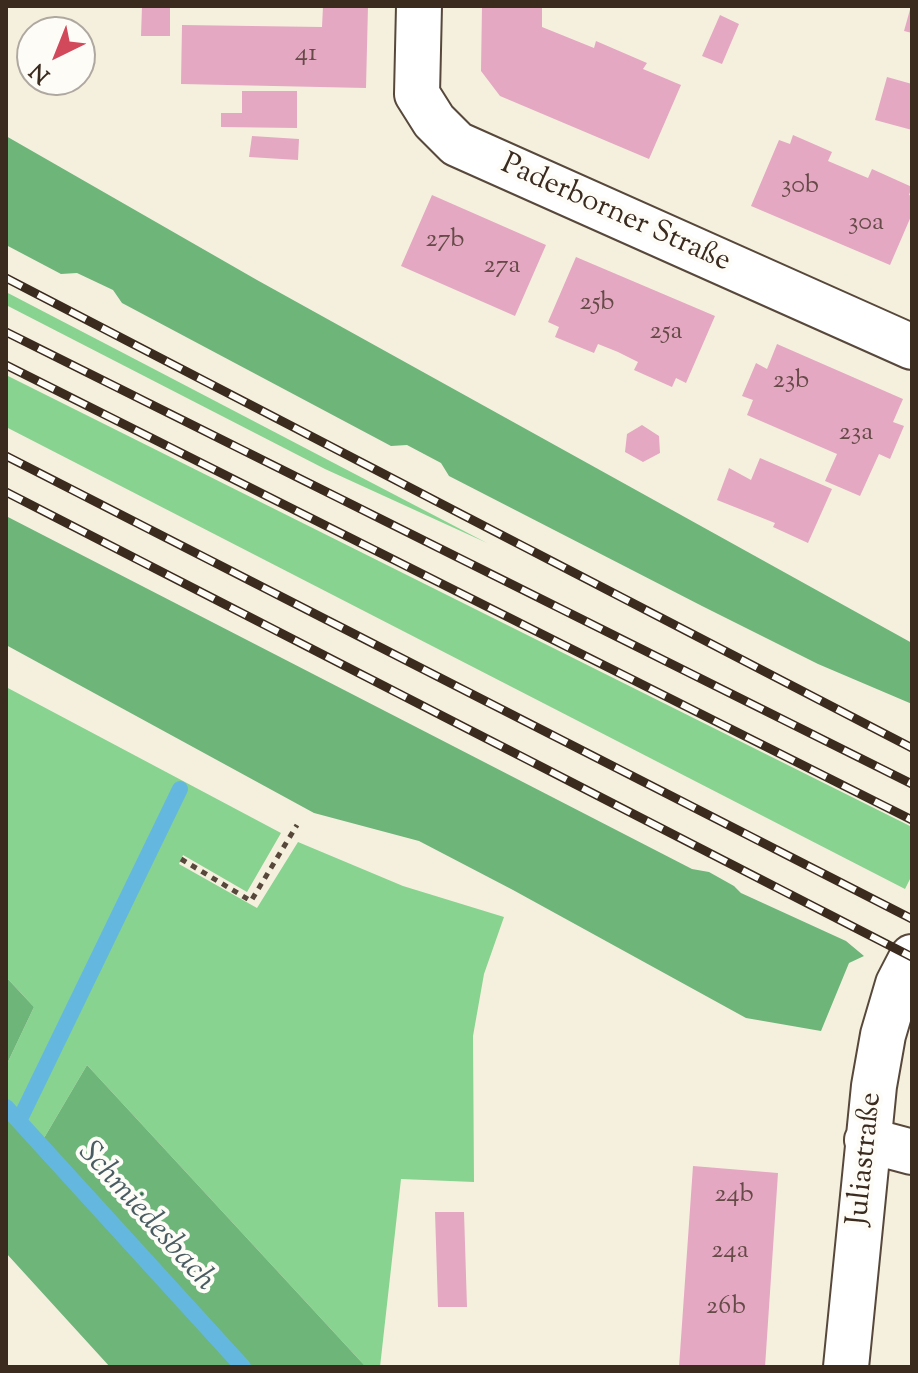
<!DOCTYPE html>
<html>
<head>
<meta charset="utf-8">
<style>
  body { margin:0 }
  #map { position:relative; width:918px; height:1373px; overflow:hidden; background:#f5f0de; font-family:"Sorts Mill Goudy",serif }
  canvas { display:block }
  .frame { position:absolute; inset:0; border:8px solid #3b2a1e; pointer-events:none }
  .north { position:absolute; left:16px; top:16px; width:80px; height:80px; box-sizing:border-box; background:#fdfcf7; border:2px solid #afa8a0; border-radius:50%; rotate:223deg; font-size:22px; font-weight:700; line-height:32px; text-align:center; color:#3b2a1e }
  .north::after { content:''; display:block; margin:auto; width:28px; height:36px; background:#d1495b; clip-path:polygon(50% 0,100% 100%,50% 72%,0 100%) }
</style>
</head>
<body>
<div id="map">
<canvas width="918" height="1373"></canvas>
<div class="frame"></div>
<div class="north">N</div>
</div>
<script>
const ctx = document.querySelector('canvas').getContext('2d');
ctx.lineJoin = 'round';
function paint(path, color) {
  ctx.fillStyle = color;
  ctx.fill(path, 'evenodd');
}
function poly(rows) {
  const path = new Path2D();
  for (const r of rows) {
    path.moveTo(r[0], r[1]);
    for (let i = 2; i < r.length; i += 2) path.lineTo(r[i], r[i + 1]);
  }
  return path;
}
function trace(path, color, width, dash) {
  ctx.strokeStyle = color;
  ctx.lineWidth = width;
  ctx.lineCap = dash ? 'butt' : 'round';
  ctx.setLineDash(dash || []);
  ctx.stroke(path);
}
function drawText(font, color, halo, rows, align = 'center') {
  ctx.font = font + ' "Sorts Mill Goudy",serif';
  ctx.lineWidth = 8;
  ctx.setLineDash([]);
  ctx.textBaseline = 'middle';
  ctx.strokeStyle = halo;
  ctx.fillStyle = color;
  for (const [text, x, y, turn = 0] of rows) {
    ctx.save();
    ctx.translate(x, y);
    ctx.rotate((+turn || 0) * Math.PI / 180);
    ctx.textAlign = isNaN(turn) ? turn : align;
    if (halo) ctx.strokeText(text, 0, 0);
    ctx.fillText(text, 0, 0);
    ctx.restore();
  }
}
paint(poly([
  [6,292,129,356,487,543,325,469,6,305],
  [6,375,912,827,912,875,905,889,6,427],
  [6,687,281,833,247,892,183,855,179,864,257,908,298,842,403,886,504,917,484,974,473,1036,474,1182,401,1179,380,1367,366,1367,87,1065,44,1138,6,1098,6,1066,34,1007,6,977]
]), '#88d390');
paint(poly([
  [6,136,257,280,912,643,912,704,818,664,702,606,449,476,441,463,407,445,391,446,122,303,113,290,77,273,61,274,6,245],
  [6,516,692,869,709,872,734,886,741,893,846,941,864,956,849,963,821,1031,746,1018,513,890,419,841,314,813,6,645],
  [6,977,34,1007,6,1066],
  [87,1065,366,1367,110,1367,6,1253,6,1098,44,1138]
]), '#6eb57a');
trace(poly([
  [6,1107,243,1367],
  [19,1121,180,789]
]), '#64b8e0', 16);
paint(poly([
  [142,6,170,6,170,36,141,36],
  [323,6,368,6,366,88,181,84,182,25,322,27],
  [482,6,542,6,542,27,594,48,596,41,647,63,643,69,681,85,649,159,500,96,481,71],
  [911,6,912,6,912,33,904,31],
  [720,15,739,24,722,64,702,56],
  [887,77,912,84,912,130,875,120],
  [242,91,297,91,297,128,221,127,221,113,242,113],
  [793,135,832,152,828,161,868,178,872,169,912,187,909,195,912,196,912,214,890,265,751,206,779,140,790,144],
  [252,136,299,139,298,160,249,157],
  [432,195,546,245,515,316,401,266],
  [576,257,715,316,686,383,676,378,672,387,634,370,638,362,618,352,598,344,594,353,555,337,559,327,548,322],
  [777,344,903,399,893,422,904,426,890,459,879,454,860,496,825,481,837,454,747,415,753,400,742,396,756,363,767,369],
  [642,425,659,436,660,453,643,462,625,452,627,434],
  [760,458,832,489,808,543,773,527,775,523,717,500,729,468,751,480],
  [693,1166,778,1173,765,1367,679,1367],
  [435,1212,464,1212,467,1307,438,1307]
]), '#e4a8c2');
const minor = poly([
  [419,6,417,94,434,121,457,144,912,347],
  [867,1140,912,1152],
  [846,1367,874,1086,883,1035,898,984,912,957]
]);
trace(minor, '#57483b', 48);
trace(poly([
  [181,859,251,901,297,825]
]), '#57483b', 5, [6, 6]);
trace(minor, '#fff', 44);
const rail = poly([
  [6,278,912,748],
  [6,332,912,784],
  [6,365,912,820],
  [6,456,912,919],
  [6,492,912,957]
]);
trace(rail, '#3b2a1e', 9);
trace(rail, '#fdfcf7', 6, [18]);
drawText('26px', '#654a47', null, [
  ["41",306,56],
  ["30b",800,188],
  ["30a",866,225],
  ["27b",445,242],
  ["27a",502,268],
  ["25b",597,305],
  ["25a",666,334],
  ["23b",791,383],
  ["23a",856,435],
  ["24b",734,1197],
  ["24a",730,1253],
  ["26b",726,1309]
]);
drawText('30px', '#3b2a1e', '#fdfcf7', [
  ["Paderborner Straße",615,215,24],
  ["Juliastraße",867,1159,-84]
]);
drawText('italic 32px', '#495c62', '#fdfcf7', [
  ["Schmiedesbach",145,1218,48]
]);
</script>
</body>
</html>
